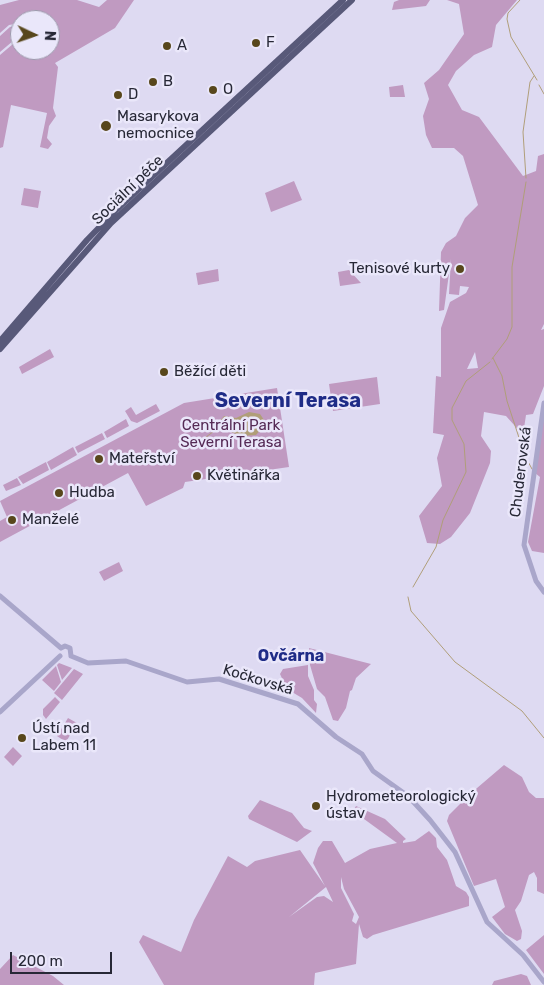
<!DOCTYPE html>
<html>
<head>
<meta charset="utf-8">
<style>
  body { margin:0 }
  #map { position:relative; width:544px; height:985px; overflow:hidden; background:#dedaf2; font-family:Rubik,sans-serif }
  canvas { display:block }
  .north { position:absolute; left:10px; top:10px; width:50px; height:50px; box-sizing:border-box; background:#eae7fa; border:1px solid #9c9bac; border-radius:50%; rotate:93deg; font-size:14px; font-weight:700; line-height:20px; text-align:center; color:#272836 }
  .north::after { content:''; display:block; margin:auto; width:18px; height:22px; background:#58471c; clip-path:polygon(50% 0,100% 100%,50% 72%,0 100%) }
  .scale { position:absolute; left:10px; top:952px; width:102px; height:22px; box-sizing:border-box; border:2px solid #272836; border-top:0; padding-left:6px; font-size:15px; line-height:18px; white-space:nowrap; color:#272836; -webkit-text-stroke:4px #eae7fa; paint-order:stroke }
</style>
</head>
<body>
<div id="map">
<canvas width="544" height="985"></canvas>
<div class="north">N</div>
<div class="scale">200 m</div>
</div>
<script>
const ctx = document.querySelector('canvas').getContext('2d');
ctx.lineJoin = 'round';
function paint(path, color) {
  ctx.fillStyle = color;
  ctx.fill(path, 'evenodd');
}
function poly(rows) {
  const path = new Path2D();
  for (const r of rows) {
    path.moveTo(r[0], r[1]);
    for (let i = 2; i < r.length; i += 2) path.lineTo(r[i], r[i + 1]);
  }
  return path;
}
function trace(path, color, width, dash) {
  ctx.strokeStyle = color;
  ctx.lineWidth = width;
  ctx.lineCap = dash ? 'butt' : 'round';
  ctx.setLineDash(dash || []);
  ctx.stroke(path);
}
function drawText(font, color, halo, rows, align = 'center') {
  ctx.font = font + ' Rubik,sans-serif';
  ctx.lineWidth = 5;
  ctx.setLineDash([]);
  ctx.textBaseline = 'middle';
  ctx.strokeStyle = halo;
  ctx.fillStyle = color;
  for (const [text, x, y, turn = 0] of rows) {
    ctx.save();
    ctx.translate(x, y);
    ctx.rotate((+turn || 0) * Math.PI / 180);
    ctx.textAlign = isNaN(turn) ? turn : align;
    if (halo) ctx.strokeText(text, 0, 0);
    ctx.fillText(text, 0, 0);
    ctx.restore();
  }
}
paint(poly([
  [19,0,77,0,99,7,107,0,134,0,115,28,55,63,58,67,53,108,56,116,49,126,47,138,52,144,48,149,40,147,47,113,11,105,3,147,0,148,0,55,20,38,20,50,50,50,50,20,20,20,20,23,9,25,0,33,0,5],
  [399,0,430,0,426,6,392,10,394,2],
  [447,0,517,0,496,25,492,47,474,55,456,71,448,85,462,110,479,117,523,176,536,171,538,156,544,154,544,324,541,330,544,329,544,386,533,414,526,415,523,435,506,416,484,412,481,436,491,451,490,463,470,513,451,537,440,544,427,543,419,516,442,486,437,458,444,435,433,433,436,376,441,377,441,328,450,302,466,293,469,287,460,286,459,295,449,294,451,259,444,310,439,311,441,252,446,243,456,236,465,218,478,205,463,156,454,148,432,148,426,135,423,116,429,99,424,83,439,70,464,34,459,4],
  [475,352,478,368,467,369],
  [20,25,20,35,0,52,0,36,10,27],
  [403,85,405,97,390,97,389,87],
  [294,181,302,200,271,212,265,193],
  [24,188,41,191,38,208,21,205],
  [218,269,219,281,198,285,196,273],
  [349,270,361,283,340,286,338,272],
  [50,349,54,357,22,374,19,367],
  [377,377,380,404,333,411,329,384],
  [277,388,289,467,185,482,183,488,146,506,128,473,0,542,0,521,7,517,0,501,184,403],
  [156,404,160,411,137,423,131,421,125,411,131,407,136,415],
  [544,408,544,553,532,551,528,542,540,477,535,473],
  [126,419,129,426,107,438,104,432],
  [102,433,105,439,78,453,75,447],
  [73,447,77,455,51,470,47,462],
  [46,462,49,470,23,484,18,477],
  [17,478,21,485,6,491,3,485],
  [119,562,123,571,104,581,99,572],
  [309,648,371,664,356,678,352,690,350,691,346,708,338,721,333,720,325,697,317,689,310,665],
  [59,663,72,668,62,680,57,665],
  [308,665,308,676,314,690,314,700,317,704,316,713,302,698,287,689,280,674,283,669],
  [56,666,61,682,54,691,42,680],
  [74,669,83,674,62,700,54,693],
  [55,697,60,702,46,719,43,715,43,709],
  [68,718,77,723,66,742,57,736],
  [13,747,22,756,13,766,4,757],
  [504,765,522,777,529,792,536,798,544,798,544,894,537,891,537,878,534,872,529,875,521,901,515,910,522,931,521,939,517,941,505,934,492,917,505,907,496,879,474,886,447,821,449,815,470,794],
  [260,800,292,813,304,828,312,831,297,842,249,819,248,816],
  [356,806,385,819,406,839,403,841,403,843,415,841,429,831,436,838,437,847,447,860,456,886,466,892,469,897,469,906,373,935,367,939,363,937,359,924,356,964,315,973,314,985,164,985,139,942,143,935,181,952,194,920,228,856,247,867,255,861,300,850,325,886,313,863,318,848,323,841,332,841,345,863,370,849,397,843,353,811],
  [341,877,344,889,359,917,356,924,352,921,354,914,341,888],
  [326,887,333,902,324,896,317,897,289,917],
  [544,935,544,974,526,950],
  [13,955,53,976,64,985,0,985,0,969],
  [521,974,527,976,531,985,492,985,494,981]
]), '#c09ac1');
paint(poly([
  [249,412,260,414,264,420,263,427,256,435,241,436,231,432,224,429,219,422,224,416,236,418]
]), '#b09e79');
trace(poly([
  [520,0,508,13,507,19,511,37,537,80],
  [539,85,544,94],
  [526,178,523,132,530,82,534,76],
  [493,358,502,376,507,401,525,456,532,469],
  [492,359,507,339,512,327,512,267,526,182],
  [206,437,221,426],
  [413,587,436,547,443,520,466,472,464,444,452,420,452,408,466,381,490,362],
  [408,597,411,611,455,662,522,711,544,738]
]), '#b09e79', 1);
trace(poly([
  [544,403,524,545,536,581,544,592],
  [0,596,61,648],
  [61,648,65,646,70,648,71,656],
  [71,656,88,663,126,661,187,682,219,679,298,704,336,737,362,754,373,771,408,796,430,820,455,852,487,922,523,955,544,982],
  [0,712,60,656]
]), '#a9a6ca', 5);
trace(poly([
  [0,341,87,240,117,209,343,0],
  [0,349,111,223,352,0]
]), '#585979', 6);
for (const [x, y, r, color] of [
  [256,43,5,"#58471c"],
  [167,46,5,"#58471c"],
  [153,82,5,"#58471c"],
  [213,90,5,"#58471c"],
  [118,95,5,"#58471c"],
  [106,126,6,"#58471c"],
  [460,269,5,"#58471c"],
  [164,372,5,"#58471c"],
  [99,459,5,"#58471c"],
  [197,476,5,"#58471c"],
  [59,493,5,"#58471c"],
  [12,520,5,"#58471c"],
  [22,738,5,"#58471c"],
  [316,806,5,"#58471c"]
]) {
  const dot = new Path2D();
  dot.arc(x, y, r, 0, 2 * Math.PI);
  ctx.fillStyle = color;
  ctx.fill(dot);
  trace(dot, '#eae7fa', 2);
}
drawText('15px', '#272836', '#eae7fa', [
  ["F",266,43],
  ["A",177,46],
  ["B",163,82],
  ["O",223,90],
  ["D",128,95],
  ["Masarykova",117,117],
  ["nemocnice",117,134],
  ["Tenisové kurty",450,269,"right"],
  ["Běžící děti",174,372],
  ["Mateřství",109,459],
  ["Květinářka",207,476],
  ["Hudba",69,493],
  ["Manželé",22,520],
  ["Ústí nad",32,729],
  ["Labem 11",32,746],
  ["Hydrometeorologický",326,797],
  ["ústav",326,814]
], 'left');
drawText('15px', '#272836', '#eae7fa', [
  ["Sociální péče",128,190,-44],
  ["Chuderovská",521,472,-83],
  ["Kočkovská",258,680,17]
]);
drawText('15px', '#552a55', '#eae7fa', [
  ["Centrální Park",231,426],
  ["Severní Terasa",231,443]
]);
drawText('bold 16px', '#1f2c87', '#eae7fa', [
  ["Ovčárna",291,656]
]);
drawText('bold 20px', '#1f2c87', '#eae7fa', [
  ["Severní Terasa",288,401]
]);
</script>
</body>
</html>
